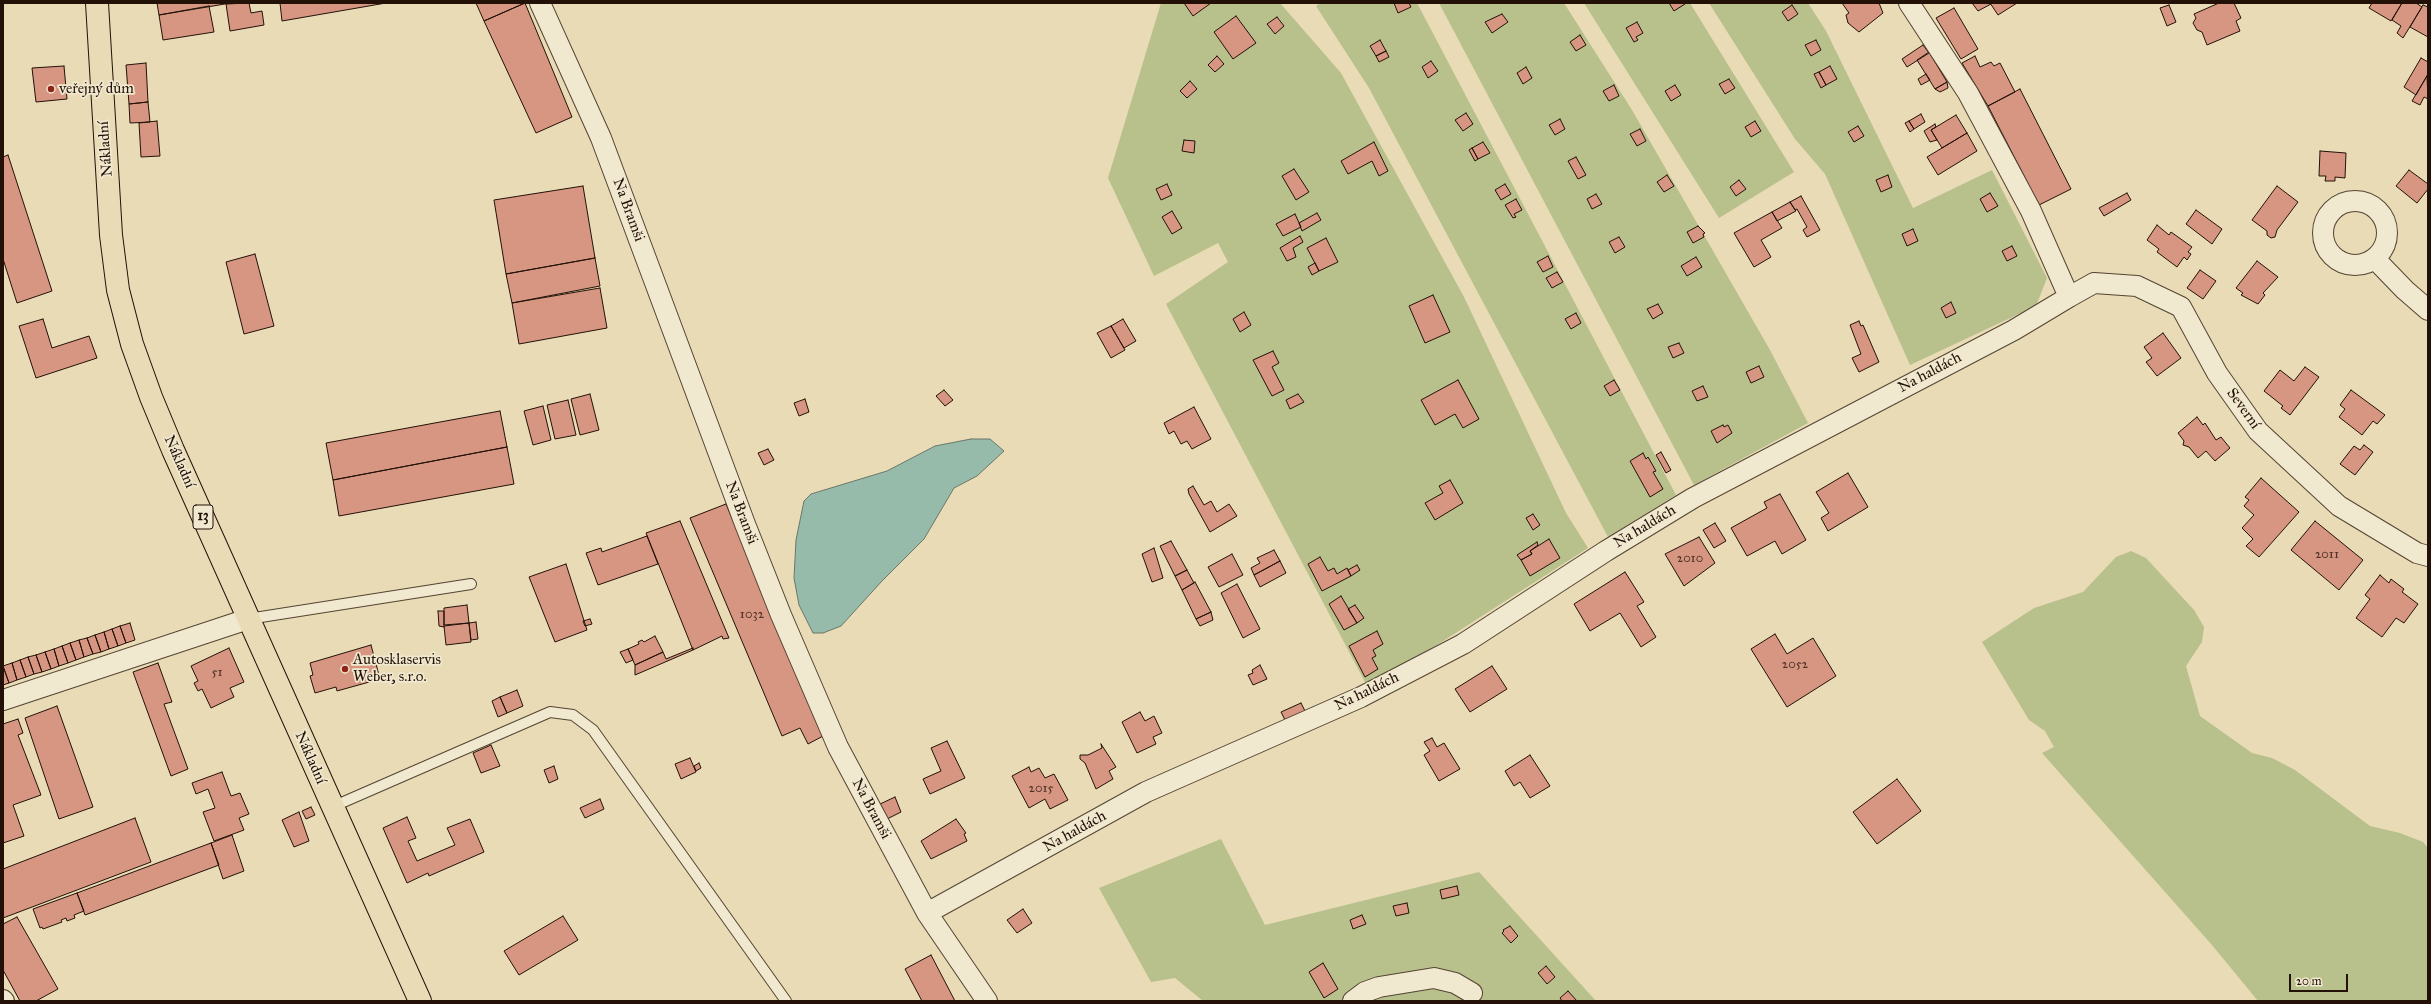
<!DOCTYPE html>
<html>
<head>
<meta charset="utf-8">
<style>
  body { margin:0 }
  #map { position:relative; width:2431px; height:1004px; overflow:hidden; background:#e8dbb5; font-family:"IM FELL Great Primer",serif }
  canvas { display:block }
  .frame { position:absolute; inset:0; border:4px solid #231107; pointer-events:none }
  .scale { position:absolute; left:2289px; top:974px; width:59px; height:18px; box-sizing:border-box; border:2px solid #231107; border-top:0; padding-left:5px; font-size:12px; line-height:14px; white-space:nowrap; color:#231107; -webkit-text-stroke:3px #f0e8cf; paint-order:stroke }
</style>
</head>
<body>
<div id="map">
<canvas width="2431" height="1004"></canvas>
<div class="frame"></div>
<div class="scale">20 m</div>
</div>
<script>
const ctx = document.querySelector('canvas').getContext('2d');
ctx.lineJoin = 'round';
function paint(path, color) {
  ctx.fillStyle = color;
  ctx.fill(path, 'evenodd');
}
function poly(rows) {
  const path = new Path2D();
  for (const r of rows) {
    if (r.length === 3) {
      path.moveTo(r[0] + r[2], r[1]);
      path.arc(r[0], r[1], r[2], 0, 2 * Math.PI);
      continue;
    }
    path.moveTo(r[0], r[1]);
    for (let i = 2; i < r.length; i += 2) path.lineTo(r[i], r[i + 1]);
  }
  return path;
}
function trace(path, color, width, dash) {
  ctx.strokeStyle = color;
  ctx.lineWidth = width;
  ctx.lineCap = dash ? 'butt' : 'round';
  ctx.setLineDash(dash || []);
  ctx.stroke(path);
}
function drawText(font, color, halo, rows, align = 'center') {
  ctx.font = font + ' "IM FELL Great Primer",serif';
  ctx.lineWidth = 3.5;
  ctx.setLineDash([]);
  ctx.textBaseline = 'middle';
  ctx.strokeStyle = halo;
  ctx.fillStyle = color;
  for (const [text, x, y, turn = 0] of rows) {
    ctx.save();
    ctx.translate(x, y);
    ctx.rotate((+turn || 0) * Math.PI / 180);
    ctx.textAlign = isNaN(turn) ? turn : align;
    if (halo) ctx.strokeText(text, 0, 0);
    ctx.fillText(text, 0, 0);
    ctx.restore();
  }
}
paint(poly([
  [1161,3,1280,3,1341,73,1464,297,1566,513,1588,548,1429,650,1366,684,1166,304,1228,262,1218,243,1154,276,1108,178],
  [1321,3,1417,3,1676,495,1608,537,1369,88,1316,6],
  [1439,3,1564,3,1632,110,1770,350,1808,423,1694,485],
  [1584,3,1690,3,1794,172,1719,218],
  [1709,3,1808,3,1826,31,1913,208,1992,170,2047,278,2036,306,1910,365,1825,174,1795,139],
  [2131,551,2146,558,2194,610,2204,627,2202,642,2186,666,2200,716,2252,753,2272,758,2295,770,2370,826,2400,833,2423,842,2428,848,2428,1001,2258,1001,2212,945,2042,753,2054,747,2045,731,2029,720,1982,642,2034,608,2083,592,2116,557],
  [1221,839,1265,925,1479,872,1596,1001,1203,1001,1175,978,1151,982,1099,888]
]), '#b8c08c');
const water = poly([
  [971,439,990,439,1004,451,977,476,954,488,924,539,882,581,841,626,823,633,813,633,799,605,794,578,796,540,804,501,811,494,887,471,935,446,971,439]
]);
paint(water, '#97bbab');
trace(water, '#697769', 1);
const building = poly([
  [157,3,231,3,159,15,157,3],
  [249,3,251,13,262,11,264,25,230,31,226,4,249,3],
  [280,3,386,3,282,21,280,3],
  [476,3,525,3,484,21,476,3],
  [525,3,572,117,536,133,484,21,525,3],
  [1184,3,1211,3,1193,16,1184,3],
  [1394,3,1409,3,1411,7,1398,13,1394,3],
  [1669,3,1684,3,1685,4,1674,11,1669,3],
  [1842,3,1879,3,1883,13,1859,32,1848,23,1846,15,1849,13,1842,3],
  [1972,3,1990,3,1991,4,1978,11,1972,3],
  [1990,3,2017,3,1998,15,1990,3],
  [2219,3,2234,3,2241,18,2236,21,2240,31,2207,45,2202,32,2197,30,2193,23,2196,18,2194,14,2219,3],
  [2372,3,2402,3,2391,21,2369,8,2372,3],
  [2402,3,2416,3,2422,7,2403,38,2397,33,2401,26,2392,20,2402,3],
  [1792,5,1798,14,1788,21,1782,12,1792,5],
  [2169,5,2176,22,2167,26,2160,8,2169,5],
  [2423,5,2428,7,2428,37,2410,27,2423,5],
  [209,6,214,32,163,40,159,15,209,6],
  [1954,8,1978,49,1961,59,1936,18,1954,8],
  [1502,14,1508,22,1492,33,1485,22,1502,14],
  [1236,16,1256,43,1233,59,1214,32,1236,16],
  [1277,17,1284,26,1275,34,1267,24,1277,17],
  [1637,22,1643,33,1636,37,1638,40,1634,42,1626,28,1637,22],
  [1580,35,1586,45,1576,51,1570,42,1580,35],
  [1380,40,1386,51,1376,56,1370,46,1380,40],
  [1816,40,1821,50,1811,56,1805,45,1816,40],
  [1923,45,1929,53,1907,67,1902,59,1923,45],
  [1386,51,1389,57,1379,62,1376,56,1386,51],
  [1929,52,1947,82,1935,89,1917,60,1929,52],
  [1217,56,1224,64,1215,72,1208,65,1217,56],
  [1975,56,1980,67,1991,62,1994,66,2000,63,2015,92,1988,106,1962,63,1975,56],
  [2421,58,2428,62,2428,74,2416,95,2404,87,2421,58],
  [1431,61,1438,71,1428,78,1422,67,1431,61],
  [146,63,148,102,129,104,126,65,146,63],
  [64,66,67,99,36,102,32,68,64,66],
  [1830,66,1837,79,1826,85,1819,72,1830,66],
  [1526,67,1532,78,1523,84,1517,73,1526,67],
  [1819,72,1826,85,1821,88,1814,74,1819,72],
  [1926,74,1930,80,1921,85,1918,79,1926,74],
  [2427,76,2428,99,2424,97,2420,105,2412,101,2427,76],
  [1729,79,1735,88,1725,94,1719,84,1729,79],
  [1190,81,1197,89,1187,98,1180,91,1190,81],
  [1947,82,1948,88,1940,92,1935,89,1947,82],
  [1614,85,1619,96,1609,101,1603,91,1614,85],
  [1675,85,1681,95,1671,101,1665,91,1675,85],
  [2020,89,2071,189,2039,205,1988,106,2020,89],
  [148,102,150,122,130,123,129,104,148,102],
  [1466,113,1473,124,1463,131,1455,120,1466,113],
  [1921,114,1925,122,1914,129,1909,121,1921,114],
  [1956,115,1967,133,1942,148,1931,130,1956,115],
  [1560,119,1565,129,1555,135,1549,125,1560,119],
  [157,121,160,156,141,157,139,123,157,121],
  [1755,121,1761,131,1751,137,1745,127,1755,121],
  [1909,121,1914,129,1910,132,1905,123,1909,121],
  [1935,124,1936,127,1931,130,1937,140,1930,142,1924,131,1935,124],
  [1858,126,1864,136,1854,142,1848,132,1858,126],
  [1640,129,1646,141,1637,146,1630,134,1640,129],
  [1967,133,1977,151,1938,175,1927,157,1967,133],
  [1184,140,1195,141,1194,153,1182,151,1184,140],
  [1374,142,1388,171,1379,176,1372,161,1348,174,1341,161,1374,142],
  [1483,142,1490,153,1478,159,1472,148,1483,142],
  [1472,148,1478,159,1475,161,1469,150,1472,148],
  [2320,151,2346,153,2345,178,2335,177,2335,181,2325,181,2326,176,2319,176,2320,151],
  [8,155,52,291,17,303,3,259,3,157,8,155],
  [1576,157,1586,175,1578,179,1568,161,1576,157],
  [1294,169,1309,192,1296,200,1282,176,1294,169],
  [2409,170,2428,184,2428,189,2417,203,2396,186,2409,170],
  [1667,175,1674,186,1664,192,1657,182,1667,175],
  [1888,175,1892,187,1881,192,1876,180,1888,175],
  [1739,180,1746,189,1736,196,1730,187,1739,180],
  [1167,184,1172,195,1161,200,1156,189,1167,184],
  [1505,184,1511,194,1501,200,1495,190,1505,184],
  [583,186,595,258,506,274,494,200,583,186],
  [2277,186,2298,202,2277,230,2275,237,2271,238,2267,235,2267,231,2252,220,2277,186],
  [1990,193,1998,206,1987,212,1980,199,1990,193],
  [2127,193,2131,200,2104,216,2099,208,2127,193],
  [1596,194,1602,204,1592,209,1587,199,1596,194],
  [1801,196,1820,230,1807,237,1803,230,1807,227,1797,209,1795,210,1790,202,1801,196],
  [1516,199,1522,210,1514,214,1516,217,1513,218,1505,205,1516,199],
  [1790,202,1796,211,1777,221,1772,212,1790,202],
  [2196,210,2222,229,2212,244,2186,224,2196,210],
  [1172,211,1182,228,1172,234,1162,217,1172,211],
  [1772,212,1782,228,1761,240,1771,257,1754,267,1734,233,1772,212],
  [1317,213,1321,220,1302,231,1299,223,1317,213],
  [1295,214,1301,227,1283,236,1276,224,1295,214],
  [2157,225,2169,235,2171,232,2192,247,2188,252,2191,254,2187,260,2184,257,2177,267,2157,252,2159,249,2147,240,2157,225],
  [1698,226,1705,233,1703,234,1704,237,1693,243,1687,232,1698,226],
  [1913,229,1918,241,1907,246,1902,234,1913,229],
  [1300,236,1303,242,1293,248,1296,257,1287,261,1280,248,1300,236],
  [1619,237,1625,247,1615,253,1609,242,1619,237],
  [1326,238,1338,262,1319,271,1307,248,1326,238],
  [2012,246,2017,256,2007,261,2002,251,2012,246],
  [255,254,274,326,244,334,226,262,255,254],
  [1548,256,1553,267,1543,272,1537,262,1548,256],
  [1696,257,1702,267,1687,276,1681,266,1696,257],
  [595,258,600,286,512,303,506,274,595,258],
  [2257,261,2278,277,2263,293,2265,295,2258,304,2241,295,2243,293,2236,288,2257,261],
  [1315,263,1319,271,1312,275,1308,267,1315,263],
  [2200,270,2216,281,2203,299,2187,288,2200,270],
  [1557,272,1563,282,1552,288,1546,278,1557,272],
  [600,288,607,328,519,344,512,303,600,288],
  [1433,295,1450,332,1425,343,1409,306,1433,295],
  [1951,302,1956,313,1946,318,1941,308,1951,302],
  [1658,304,1663,313,1653,319,1647,309,1658,304],
  [1244,312,1251,325,1240,332,1233,319,1244,312],
  [1576,313,1581,323,1571,329,1565,319,1576,313],
  [43,319,52,348,89,336,97,358,36,378,19,326,43,319],
  [1123,319,1136,341,1124,348,1111,326,1123,319],
  [1859,321,1861,326,1863,325,1879,362,1859,372,1852,358,1861,354,1850,325,1859,321],
  [1111,326,1125,350,1111,358,1097,333,1111,326],
  [2163,333,2181,358,2157,376,2146,362,2152,358,2144,347,2163,333],
  [1679,343,1684,353,1673,358,1668,347,1679,343],
  [1273,351,1279,363,1272,367,1284,390,1272,396,1253,360,1273,351],
  [1759,366,1764,377,1751,383,1746,372,1759,366],
  [2305,367,2319,377,2290,415,2281,408,2283,406,2264,391,2280,370,2294,381,2305,367],
  [1458,380,1479,419,1463,428,1455,414,1435,425,1421,400,1458,380],
  [1614,380,1620,390,1610,396,1604,386,1614,380],
  [1703,386,1708,397,1697,401,1692,391,1703,386],
  [944,390,953,400,945,406,936,396,944,390],
  [2351,390,2385,415,2377,424,2373,421,2362,435,2339,417,2345,409,2340,405,2351,390],
  [590,394,599,430,580,435,571,399,590,394],
  [1298,394,1304,402,1290,409,1286,400,1298,394],
  [805,399,809,412,799,416,794,403,805,399],
  [568,400,576,435,555,439,547,405,568,400],
  [543,406,551,440,533,445,524,411,543,406],
  [1194,407,1211,439,1192,449,1187,441,1181,444,1174,431,1169,434,1164,423,1194,407],
  [500,411,507,447,333,480,326,443,500,411],
  [2197,417,2203,425,2205,423,2216,440,2221,437,2230,448,2215,461,2206,451,2198,458,2189,447,2183,445,2184,441,2178,433,2197,417],
  [1723,425,1724,427,1728,425,1732,433,1717,443,1711,431,1723,425],
  [2364,445,2373,452,2355,475,2340,464,2354,446,2360,450,2364,445],
  [507,447,514,484,339,516,333,480,507,447],
  [768,449,774,460,764,465,758,453,768,449],
  [1661,452,1671,470,1666,473,1656,455,1661,452],
  [1643,453,1646,459,1648,457,1656,471,1653,472,1663,489,1650,497,1630,461,1643,453],
  [1848,473,1868,507,1828,531,1821,518,1829,513,1816,492,1848,473],
  [2261,478,2299,512,2259,557,2246,546,2253,539,2242,528,2254,515,2244,506,2249,500,2245,497,2261,478],
  [1450,480,1463,503,1435,520,1425,503,1443,493,1439,486,1450,480],
  [1193,486,1204,505,1211,501,1217,512,1229,504,1237,516,1210,532,1189,494,1188,489,1193,486],
  [1780,494,1806,540,1782,554,1775,541,1747,556,1731,528,1767,508,1764,502,1780,494],
  [726,504,813,713,825,735,808,744,800,728,782,736,690,518,726,504],
  [1533,514,1540,525,1533,530,1526,518,1533,514],
  [680,521,729,638,723,639,722,636,693,650,646,533,680,521],
  [2315,521,2363,560,2339,590,2291,550,2315,521],
  [1715,523,1726,541,1714,548,1703,530,1715,523],
  [647,536,658,564,598,585,586,553,601,548,602,552,647,536],
  [1699,537,1715,563,1684,586,1665,554,1699,537],
  [1549,539,1560,558,1530,576,1521,560,1532,554,1530,551,1549,539],
  [1171,541,1187,570,1175,576,1160,546,1171,541],
  [1537,542,1538,545,1530,551,1532,554,1521,560,1517,555,1537,542],
  [1154,548,1163,578,1152,582,1142,554,1154,548],
  [1274,550,1280,561,1254,575,1251,568,1260,563,1257,558,1274,550],
  [1232,554,1243,575,1219,587,1208,567,1232,554],
  [1320,557,1328,571,1334,568,1337,574,1347,568,1351,576,1322,591,1308,564,1320,557],
  [1280,561,1286,573,1260,587,1254,575,1280,561],
  [566,564,587,630,555,642,529,577,566,564],
  [1357,565,1360,570,1351,576,1348,570,1357,565],
  [1187,570,1194,583,1182,590,1175,576,1187,570],
  [1625,572,1644,602,1637,606,1656,637,1641,647,1620,613,1590,631,1574,604,1625,572],
  [2380,575,2389,583,2391,579,2404,589,2402,592,2418,604,2404,623,2396,618,2382,637,2356,618,2370,599,2365,595,2380,575],
  [1195,582,1211,612,1196,619,1182,590,1195,582],
  [1237,584,1260,629,1243,638,1221,593,1237,584],
  [1341,596,1357,623,1344,630,1329,604,1341,596],
  [467,605,469,623,444,625,444,608,467,605],
  [1355,605,1364,618,1357,623,1348,609,1355,605],
  [438,611,444,611,444,627,439,626,438,611],
  [1211,612,1213,620,1200,626,1196,619,1211,612],
  [590,619,592,624,585,626,583,621,590,619],
  [476,622,478,639,471,640,469,623,476,622],
  [130,623,135,640,126,643,120,626,130,623],
  [469,623,471,642,446,645,444,626,469,623],
  [120,626,126,643,118,646,112,629,120,626],
  [112,629,118,646,109,649,104,632,112,629],
  [1377,631,1383,644,1373,650,1376,656,1372,658,1378,669,1365,677,1349,646,1377,631],
  [104,632,109,649,101,652,95,635,104,632],
  [1775,634,1787,654,1813,638,1836,676,1787,707,1751,649,1775,634],
  [95,635,101,652,93,654,87,638,95,635],
  [655,636,663,652,635,665,628,649,639,644,638,642,642,640,644,642,655,636],
  [87,638,93,654,84,657,79,640,87,638],
  [79,640,84,657,76,660,70,643,79,640],
  [70,643,76,660,68,663,62,646,70,643],
  [371,645,380,679,337,691,336,687,315,693,310,676,313,675,310,663,371,645],
  [62,646,68,663,59,666,54,649,62,646],
  [229,648,244,682,230,688,234,697,211,708,202,689,198,691,194,683,198,681,191,666,229,648],
  [693,648,693,650,635,675,635,665,663,652,666,659,693,648],
  [54,649,59,666,51,669,45,652,54,649],
  [628,649,633,660,626,663,620,652,628,649],
  [45,652,51,669,42,672,36,655,45,652],
  [36,655,42,672,34,674,28,657,36,655],
  [28,657,34,674,26,677,20,660,28,657],
  [20,660,26,677,17,680,12,663,20,660],
  [12,663,17,680,9,683,3,666,12,663],
  [158,663,172,702,164,704,188,769,171,776,133,672,158,663],
  [1260,665,1267,679,1253,685,1248,675,1253,673,1252,670,1260,665],
  [3,666,9,683,3,685,3,666],
  [1492,666,1507,689,1470,712,1455,689,1492,666],
  [517,690,523,706,507,713,500,697,517,690],
  [500,697,507,713,498,717,492,701,500,697],
  [1301,703,1305,711,1285,720,1281,712,1301,703],
  [57,706,93,807,59,819,25,718,57,706],
  [1140,712,1145,721,1154,716,1162,733,1153,737,1156,744,1137,753,1122,722,1140,712],
  [18,719,23,733,18,735,41,795,13,805,24,836,3,843,3,724,18,719],
  [1432,738,1437,747,1444,743,1460,769,1439,781,1424,755,1430,751,1424,742,1432,738],
  [947,741,965,778,930,794,923,779,941,771,931,748,947,741],
  [1101,744,1116,767,1109,771,1113,779,1096,789,1085,763,1080,759,1080,755,1088,755,1102,748,1101,744],
  [491,745,500,766,481,773,473,753,491,745],
  [1530,755,1550,786,1530,798,1520,782,1514,786,1505,771,1530,755],
  [690,758,696,772,681,779,675,764,690,758],
  [699,763,701,768,696,771,694,766,699,763],
  [554,766,558,779,549,783,544,770,554,766],
  [1029,767,1031,772,1039,768,1045,778,1054,774,1068,800,1050,809,1045,799,1029,808,1012,776,1029,767],
  [222,772,231,796,240,793,249,814,239,818,244,830,214,841,203,812,215,808,208,789,196,794,192,783,222,772],
  [1897,779,1921,811,1877,844,1853,812,1897,779],
  [895,797,901,812,885,820,878,805,895,797],
  [600,799,604,809,585,818,580,808,600,799],
  [311,807,315,815,306,819,302,811,311,807],
  [299,812,309,841,294,847,282,820,299,812],
  [407,817,416,838,408,841,417,861,455,845,447,828,470,819,484,852,429,876,428,873,407,883,383,828,407,817],
  [135,818,151,862,3,918,3,869,135,818],
  [956,819,966,833,964,834,967,841,931,859,921,841,956,819],
  [232,835,244,871,223,879,211,843,232,835],
  [211,843,219,865,85,915,77,893,211,843],
  [1457,886,1459,895,1442,899,1440,890,1457,886],
  [77,893,84,911,74,915,75,918,67,921,66,918,61,920,62,922,43,929,42,927,40,928,33,909,77,893],
  [1407,903,1409,913,1396,916,1393,906,1407,903],
  [1023,909,1032,923,1017,933,1007,920,1023,909],
  [1362,915,1366,924,1353,929,1350,920,1362,915],
  [563,916,578,940,519,975,504,951,563,916],
  [17,917,58,989,36,1001,20,1001,3,970,3,924,17,917],
  [1510,926,1518,936,1511,943,1502,933,1504,931,1503,930,1510,926],
  [931,955,955,1001,922,1001,905,969,931,955],
  [1323,963,1338,989,1324,998,1309,972,1323,963],
  [1546,966,1555,977,1547,984,1538,973,1546,966],
  [1568,991,1577,1001,1562,1001,1560,998,1568,991]
]);
paint(building, '#d69681');
trace(building, '#231107', 1);
const service = poly([
  [248,619,471,584],
  [332,807,550,712,573,715,593,730,786,1001]
]);
const minor = poly([
  [540,3,601,138,745,524,781,615,838,747,927,913,987,1001],
  [2355,233,32],
  [2375,259,2405,290,2428,310],
  [2069,297,2094,283,2137,286,2181,307,2217,373,2258,431,2339,506,2417,553,2428,556],
  [3,700,248,619],
  [927,913,1146,792,1361,697,1463,644,1606,551,1693,498,2014,330,2069,297,2031,211,1968,93,1909,3],
  [3,1000,4,1001],
  [1353,1001,1365,992,1379,987,1434,978,1455,983,1472,993]
]);
const primary = poly([
  [97,3,111,235,118,290,132,344,151,397,173,450,420,1001]
]);
trace(service, '#544432', 12);
trace(minor, '#544432', 22);
trace(primary, '#231107', 24);
trace(service, '#f0e8cf', 10);
trace(minor, '#f0e8cf', 20);
trace(primary, '#e8dbb5', 22);
for (const [x, y, r, color] of [
  [51,89,4,"#8f2418"],
  [345,669,4,"#8f2418"]
]) {
  const dot = new Path2D();
  dot.arc(x, y, r, 0, 2 * Math.PI);
  ctx.fillStyle = color;
  ctx.fill(dot);
  trace(dot, '#f0e8cf', 1.5);
}
drawText('13px', '#503226', null, [
  ["2011",2327,555],
  ["2010",1690,559],
  ["1032",752,615],
  ["2052",1795,665],
  ["51",217,673],
  ["2015",1041,789]
]);
for (const [x, y, w] of [
  [203,517,20]
]) {
  const box = new Path2D();
  box.roundRect(x - w / 2, y - 12, w, 24, 3);
  ctx.fillStyle = '#f0e8cf';
  ctx.fill(box);
  trace(box, '#231107', 1);
}
drawText('bold 14px', '#231107', null, [
  ["13",203,517]
]);
drawText('15px', '#231107', '#f0e8cf', [
  ["veřejný dům",59,89],
  ["Autosklaservis",353,660],
  ["Weber, s.r.o.",353,677]
], 'left');
drawText('15px', '#231107', '#f0e8cf', [
  ["Nákladní",106,149,-94],
  ["Na Bramši",628,210,70],
  ["Na haldách",1930,373,-28],
  ["Severní",2243,409,54],
  ["Nákladní",179,462,66],
  ["Na Bramši",741,513,69],
  ["Na haldách",1645,527,-31],
  ["Na haldách",1367,692,-26],
  ["Nákladní",310,758,66],
  ["Na Bramši",871,809,62],
  ["Na haldách",1075,832,-29]
]);
</script>
</body>
</html>
